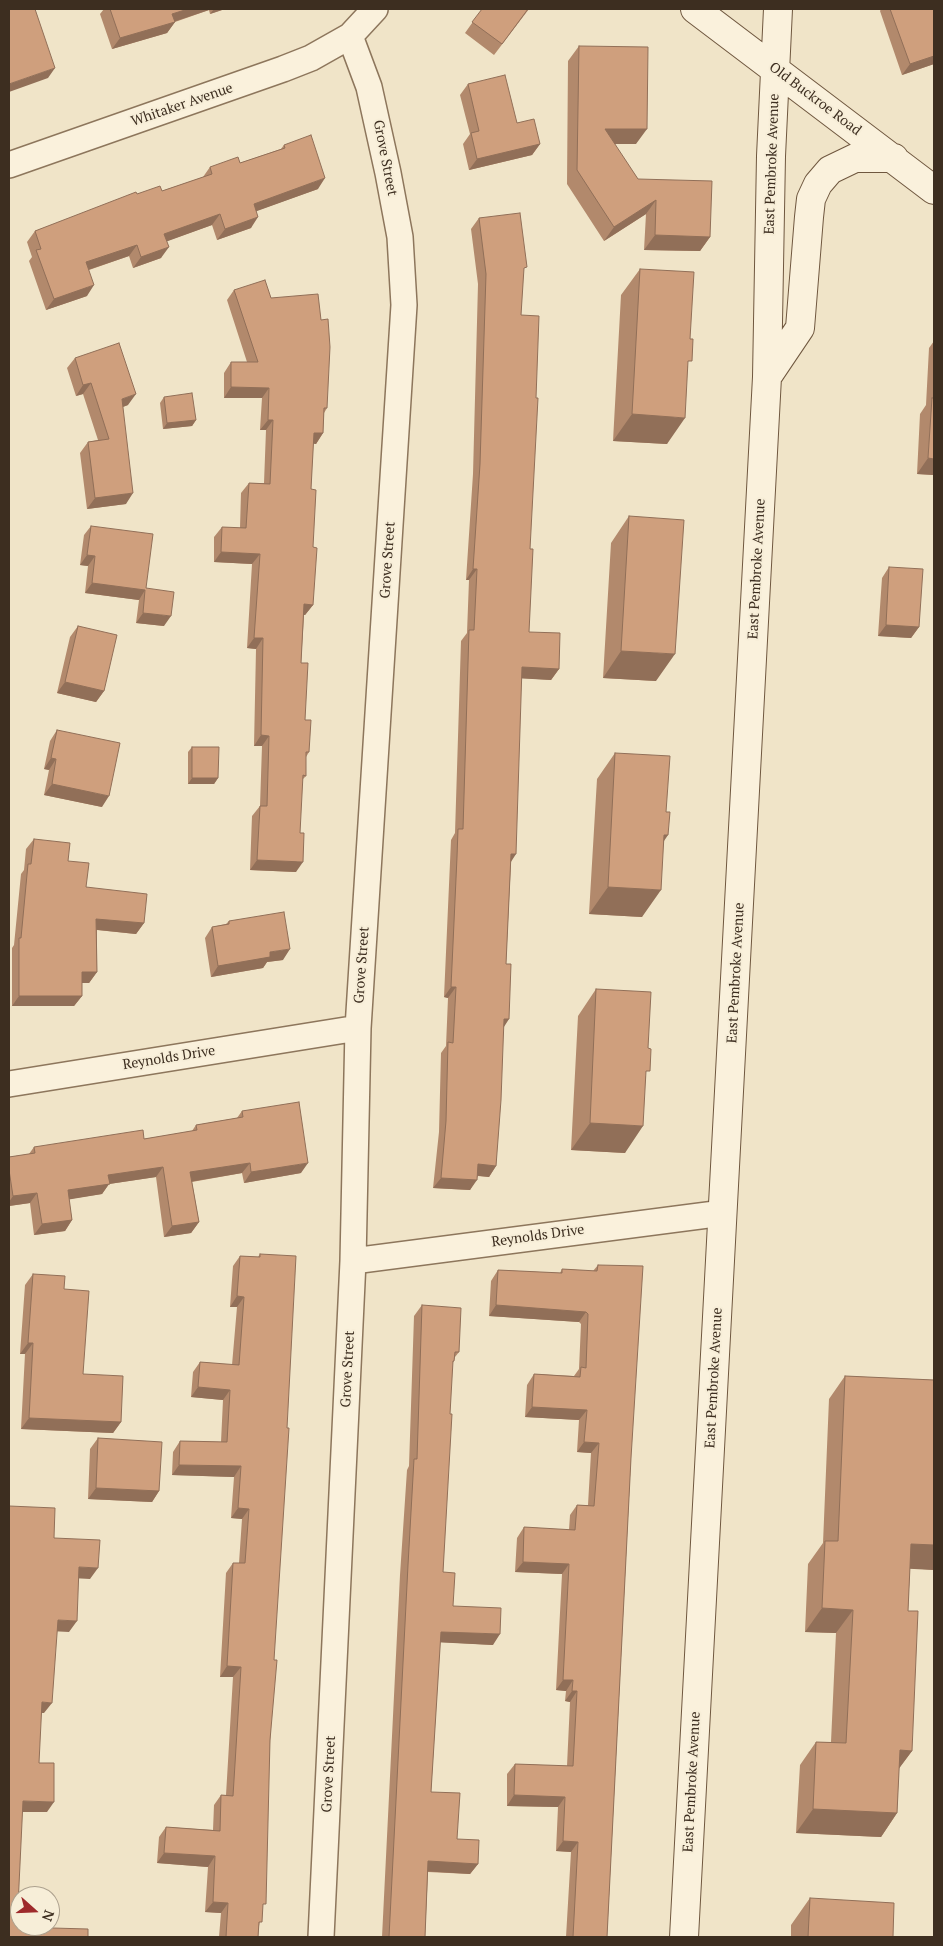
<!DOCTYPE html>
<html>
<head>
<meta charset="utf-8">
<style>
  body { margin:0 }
  #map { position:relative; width:943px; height:1946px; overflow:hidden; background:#f0e4c8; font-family:"PT Serif",serif }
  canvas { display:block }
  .frame { position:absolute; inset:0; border:10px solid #3d2e20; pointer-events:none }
  .north { position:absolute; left:10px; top:1886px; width:50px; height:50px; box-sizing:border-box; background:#f7eed8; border:1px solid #ada18e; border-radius:50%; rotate:110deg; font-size:14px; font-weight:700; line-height:20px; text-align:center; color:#3d2e20 }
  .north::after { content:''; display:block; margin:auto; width:18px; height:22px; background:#9e2a2b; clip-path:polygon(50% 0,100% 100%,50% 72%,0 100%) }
</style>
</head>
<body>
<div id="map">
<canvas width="943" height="1946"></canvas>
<div class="frame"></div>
<div class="north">N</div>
</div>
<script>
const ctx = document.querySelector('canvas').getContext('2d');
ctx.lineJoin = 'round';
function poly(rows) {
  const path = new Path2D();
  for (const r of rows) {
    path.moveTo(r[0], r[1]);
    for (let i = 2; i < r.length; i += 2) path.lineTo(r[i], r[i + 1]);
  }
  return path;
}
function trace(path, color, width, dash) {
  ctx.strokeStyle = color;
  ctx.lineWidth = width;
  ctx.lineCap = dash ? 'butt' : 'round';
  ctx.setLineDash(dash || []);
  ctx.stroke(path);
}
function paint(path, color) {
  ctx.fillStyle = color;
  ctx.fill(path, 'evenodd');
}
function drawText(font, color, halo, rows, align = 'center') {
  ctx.font = font + ' "PT Serif",serif';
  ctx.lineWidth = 4;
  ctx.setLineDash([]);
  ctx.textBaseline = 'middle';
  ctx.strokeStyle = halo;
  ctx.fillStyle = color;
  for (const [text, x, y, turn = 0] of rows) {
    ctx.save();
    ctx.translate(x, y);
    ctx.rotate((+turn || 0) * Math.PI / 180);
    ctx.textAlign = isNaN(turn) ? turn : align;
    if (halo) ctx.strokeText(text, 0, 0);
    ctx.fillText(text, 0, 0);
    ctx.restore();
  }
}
const street = poly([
  [9,165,283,69,311,58,350,36],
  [9,1084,358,1028],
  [353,1261,723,1213],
  [321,1937,353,1261,358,1028,404,305,400,237,388,173,369,87,350,36,375,9]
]);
const secondary = poly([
  [695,9,934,190],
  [767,377,800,328,809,217,811,199,818,184,830,170,855,158,894,158],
  [684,1937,767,377,771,156,778,9]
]);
trace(street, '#8d765c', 28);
trace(secondary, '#6f573f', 30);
trace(street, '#faf1dc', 25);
trace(secondary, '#faf1dc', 28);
paint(poly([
  [104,9,225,9,210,14,209,10,175,22,167,33,112,49,100,14],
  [482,9,529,9,494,55,465,33],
  [881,9,934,9,934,64,902,75,880,11],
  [579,46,636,144,614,144,638,179,710,237,700,251,644,250,646,214,604,241,567,184,568,61],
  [468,84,517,123,540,144,532,155,469,170,463,144,470,134,460,95],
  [284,145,318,189,256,211,251,228,217,240,212,225,167,241,161,258,133,268,129,256,89,270,87,296,46,310,29,261,32,257,27,242,35,231,137,194,162,191,203,177,210,167,240,163,281,149],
  [479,218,523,272,521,315,530,549,529,632,559,669,551,680,521,678,511,862,496,1166,489,1177,478,1176,470,1190,433,1188,439,1132,441,1053,446,1046,448,998,444,997,451,840,455,833,461,641,467,633,469,580,466,580,473,474,478,284,471,229],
  [640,269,688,367,667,444,613,441,621,295],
  [234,290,271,298,327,408,324,413,323,433,316,444,313,443,311,489,313,547,313,605,305,615,304,615,301,663,305,720,309,752,306,757,306,776,302,780,296,872,250,870,252,816,260,806,262,746,254,746,256,649,247,648,252,564,214,562,214,537,222,527,240,528,241,493,249,483,264,483,266,430,260,430,262,398,224,398,224,373,231,362,247,362,227,300],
  [934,341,934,475,917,474,920,414,926,405,929,348],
  [75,358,128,405,123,407,126,504,87,509,80,453,88,442,98,440,83,394,76,396,67,368],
  [164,397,196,420,192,426,163,429,160,403],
  [629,516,656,681,603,678,611,543],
  [91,526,146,588,164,626,136,623,139,600,85,593,88,566,80,565,84,535],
  [889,567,919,627,911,638,878,636,882,578],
  [78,626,104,691,96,702,57,693,70,637],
  [57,730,102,807,44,795,49,770,44,769,50,741],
  [192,747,218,778,214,784,188,784,188,752],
  [615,753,664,841,642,917,589,914,597,779],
  [34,839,68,861,86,887,144,923,136,934,97,930,97,972,89,983,82,983,82,996,74,1006,12,1006,12,948,14,945,21,874,24,870,26,849],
  [229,921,283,960,267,962,263,968,211,977,205,938,212,927,226,924],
  [596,989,646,1077,625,1153,571,1150,578,1016],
  [242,1111,301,1173,244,1183,242,1173,192,1182,199,1222,191,1233,164,1237,156,1177,109,1184,102,1194,69,1199,72,1220,65,1231,34,1235,30,1203,9,1206,9,1157,29,1154,34,1147,144,1139,192,1131,196,1125,237,1118],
  [260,1254,274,1660,262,1910,259,1926,258,1937,219,1937,221,1913,205,1912,208,1867,157,1863,159,1837,166,1827,213,1830,214,1805,221,1795,226,1795,233,1677,220,1677,226,1573,233,1563,239,1563,242,1519,231,1518,234,1477,172,1475,173,1452,180,1441,221,1442,223,1400,191,1397,193,1372,200,1362,232,1365,237,1307,230,1307,233,1266,240,1256,258,1257],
  [598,1265,631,1458,607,1937,566,1937,571,1852,556,1851,558,1807,507,1806,507,1774,515,1764,567,1766,570,1702,565,1701,566,1691,556,1690,562,1574,515,1572,517,1538,524,1527,569,1530,570,1515,577,1505,588,1505,591,1453,577,1452,579,1420,525,1417,527,1385,534,1374,574,1376,579,1369,581,1324,579,1322,489,1316,491,1281,498,1270,560,1273,562,1269,593,1271],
  [33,1274,64,1289,83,1374,121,1422,113,1433,21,1429,25,1354,20,1354,25,1285],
  [422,1305,459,1352,455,1357,454,1361,452,1364,443,1572,453,1606,493,1645,440,1642,431,1792,457,1839,478,1864,470,1874,428,1872,425,1937,382,1937,400,1575,407,1470,409,1466,414,1316],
  [845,1376,934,1380,934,1570,910,1568,908,1611,912,1751,899,1768,897,1813,881,1837,796,1833,800,1765,816,1742,831,1742,836,1633,805,1632,808,1564,823,1543,829,1399],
  [98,1438,159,1491,152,1502,88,1499,90,1449],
  [810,1898,893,1937,791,1937,791,1925]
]), '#b2896c');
paint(poly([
  [188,9,210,9,209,10,164,25,172,14],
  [214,9,225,9,210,14],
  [175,22,167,33,112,49,120,38],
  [934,56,934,64,902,75,910,64],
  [55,68,48,78,9,92,9,84],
  [605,129,647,129,636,144,594,144],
  [540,144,532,155,469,170,477,159],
  [325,178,318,189,246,215,254,204],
  [656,200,646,214,604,241,614,227],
  [220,214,212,225,157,245,164,234],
  [258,217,251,228,217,240,225,229],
  [655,235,710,237,700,251,644,250],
  [137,245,129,256,79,273,86,262],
  [169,247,161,258,133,268,141,257],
  [94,285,87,296,46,310,54,299],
  [91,383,83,394,76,396,83,385],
  [231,387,269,388,262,398,224,398],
  [136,394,128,405,114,410,122,399],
  [632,414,685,418,667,444,613,441],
  [196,420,192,426,163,429,167,423],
  [268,420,273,420,266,430,260,430],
  [314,433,323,433,316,444,307,443],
  [928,458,934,459,934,475,917,474],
  [133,493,126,504,87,509,95,498],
  [221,552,260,554,252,564,214,562],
  [87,555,95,556,88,566,80,565],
  [473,569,477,569,469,580,466,580],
  [92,583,145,590,139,600,85,593],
  [304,604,313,605,305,615,297,614],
  [143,613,171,616,164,626,136,623],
  [886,625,919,627,911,638,878,636],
  [254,638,263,638,256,649,247,648],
  [621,651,675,654,656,681,603,678],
  [522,667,559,669,551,680,514,678],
  [65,682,104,691,96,702,57,693],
  [261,735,269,736,262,746,254,746],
  [51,758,56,759,49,770,44,769],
  [192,778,218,778,214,784,188,784],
  [52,784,109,796,102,807,44,795],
  [664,835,668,835,650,862],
  [511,854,516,854,509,865],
  [257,860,303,862,296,872,250,870],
  [608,887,661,890,642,917,589,914],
  [96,919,144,923,136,934,89,929],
  [290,949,283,960,267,962,263,968,211,977,218,966,270,952],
  [82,972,97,972,89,983,74,983],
  [451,987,456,987,448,998,444,997],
  [19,996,82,996,74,1006,12,1006],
  [504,1019,509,1019,502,1030],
  [590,1123,643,1126,625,1153,571,1150],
  [250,1163,242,1173,183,1183,190,1172],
  [308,1163,301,1173,244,1183,251,1172],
  [478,1164,496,1166,489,1177,471,1175],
  [163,1167,156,1177,109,1184,102,1194,60,1201,68,1190,108,1175],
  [441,1178,477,1180,470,1190,433,1188],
  [37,1193,30,1203,9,1206,9,1202,13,1196],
  [72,1220,65,1231,34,1235,42,1224],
  [199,1222,191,1233,164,1237,172,1226],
  [237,1296,244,1297,237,1307,230,1307],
  [496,1305,586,1312,579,1322,489,1316],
  [28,1343,33,1343,25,1354,20,1354],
  [198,1387,230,1390,223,1400,191,1397],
  [532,1407,587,1410,579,1420,525,1417],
  [29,1418,121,1422,113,1433,21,1429],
  [584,1442,599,1443,591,1453,577,1452],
  [179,1465,241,1466,234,1477,172,1475],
  [96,1488,159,1491,152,1502,88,1499],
  [238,1508,249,1509,242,1519,231,1518],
  [911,1544,934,1545,934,1570,894,1568],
  [523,1562,569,1564,562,1574,515,1572],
  [79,1567,98,1568,90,1579,72,1578],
  [822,1608,853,1610,836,1633,805,1632],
  [58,1620,77,1621,69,1632,50,1631],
  [441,1632,500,1634,493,1645,433,1642],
  [227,1666,241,1667,233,1677,220,1677],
  [563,1680,573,1680,566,1691,556,1690],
  [572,1691,577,1691,570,1702,565,1701],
  [42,1702,52,1703,44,1713,34,1713],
  [900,1750,912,1751,895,1774],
  [514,1795,565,1797,558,1807,507,1806],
  [23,1801,54,1802,47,1812,16,1812],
  [813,1809,897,1813,881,1837,796,1833],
  [563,1841,578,1842,571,1852,556,1851],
  [164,1853,215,1856,208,1867,157,1863],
  [428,1861,478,1864,470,1874,421,1871],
  [213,1902,228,1903,221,1913,205,1912]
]), '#916f58');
const building = poly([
  [9,9,35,9,55,68,9,84,9,9],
  [110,9,188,9,172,14,175,22,120,38,110,9],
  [482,9,528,9,502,44,472,22,482,9],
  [890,9,934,9,934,56,910,64,890,9],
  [579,46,648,47,647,129,605,129,638,179,712,181,710,237,655,235,656,200,614,227,577,170,579,46],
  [505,75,517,123,534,119,540,144,477,159,471,133,479,131,468,84,505,75],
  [311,135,325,178,254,204,258,217,225,229,220,214,164,234,169,247,141,257,137,245,86,262,94,285,54,299,36,250,41,249,35,231,136,192,137,194,160,186,162,191,212,174,210,167,238,157,240,163,285,148,284,145,311,135],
  [520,213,527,267,524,268,521,315,539,316,536,398,538,398,530,549,533,549,529,632,560,633,559,669,522,667,516,854,511,854,506,964,511,964,509,1019,504,1019,501,1100,496,1166,478,1164,477,1180,441,1178,446,1121,448,1042,453,1043,456,987,451,987,457,857,458,829,463,829,469,630,474,630,477,569,473,569,480,464,486,274,479,218,520,213],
  [640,269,694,272,690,339,693,339,692,361,688,361,685,418,632,414,640,269],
  [265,280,271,298,318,294,321,320,328,319,330,347,327,408,324,408,323,433,314,433,311,489,316,490,313,547,317,548,313,605,304,604,301,663,308,663,305,720,311,720,309,752,306,752,306,776,303,775,300,833,304,833,303,862,257,860,260,806,267,806,269,736,261,735,263,638,254,638,260,554,221,552,222,527,246,528,249,483,270,484,273,420,268,420,269,388,231,387,231,362,258,362,234,290,265,280],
  [119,343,136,394,122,399,133,493,95,498,88,442,109,439,91,383,83,385,75,358,119,343],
  [192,393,196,420,167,423,164,397,192,393],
  [932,398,934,398,934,459,928,458,932,398],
  [629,516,684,520,675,654,621,651,629,516],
  [91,526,153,534,146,588,174,592,171,616,143,613,145,590,92,583,95,556,87,555,91,526],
  [889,567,923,569,919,627,886,625,889,567],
  [78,626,117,635,104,691,65,682,78,626],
  [57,730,120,743,109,796,52,784,56,759,51,758,57,730],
  [192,747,219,747,218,778,192,778,192,747],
  [615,753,670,756,666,812,670,812,668,835,664,835,661,890,608,887,615,753],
  [34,839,70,843,68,861,89,863,86,887,147,894,144,923,96,919,97,972,82,972,82,996,19,996,19,938,21,938,28,864,31,864,34,839],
  [284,912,290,949,270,952,270,957,218,966,212,927,229,924,229,921,284,912],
  [596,989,651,992,648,1048,651,1049,650,1071,646,1071,643,1126,590,1123,596,989],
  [299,1102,308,1163,251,1172,250,1163,190,1172,199,1222,172,1226,163,1167,108,1175,110,1184,68,1190,72,1220,42,1224,37,1193,13,1196,9,1170,9,1157,35,1153,34,1147,143,1130,144,1139,197,1130,196,1125,243,1117,242,1111,299,1102],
  [260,1254,296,1256,287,1428,289,1428,274,1660,277,1660,270,1740,266,1904,263,1904,262,1922,259,1922,258,1937,226,1937,228,1903,213,1902,215,1856,164,1853,166,1827,220,1831,221,1795,233,1796,241,1667,227,1666,233,1563,245,1563,249,1509,238,1508,241,1466,179,1465,180,1441,227,1442,230,1390,198,1387,200,1362,239,1365,244,1297,237,1296,240,1256,260,1257,260,1254],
  [598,1265,643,1266,631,1458,607,1937,573,1937,578,1842,563,1841,565,1797,514,1795,515,1764,573,1766,577,1691,572,1691,573,1680,563,1680,569,1564,523,1562,524,1527,575,1530,577,1505,594,1506,599,1443,584,1442,587,1410,532,1407,534,1374,580,1377,581,1367,586,1368,588,1314,586,1312,496,1305,498,1270,562,1273,562,1269,597,1271,598,1265],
  [33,1274,65,1276,64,1289,89,1291,83,1374,123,1376,121,1422,29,1418,33,1343,28,1343,33,1274],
  [422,1305,461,1308,459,1352,455,1352,454,1361,453,1361,450,1414,452,1414,443,1572,455,1573,453,1606,501,1608,500,1634,441,1632,431,1792,460,1793,457,1839,479,1840,478,1864,428,1861,425,1937,389,1937,408,1565,414,1459,417,1459,422,1305],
  [845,1376,934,1380,934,1545,911,1544,908,1611,918,1611,912,1751,900,1750,897,1813,813,1809,816,1742,846,1743,853,1610,822,1608,825,1541,838,1541,845,1376],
  [98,1438,162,1442,159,1491,96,1488,98,1438],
  [9,1506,55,1508,54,1538,100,1540,98,1568,79,1567,77,1621,58,1620,52,1703,42,1702,39,1763,54,1763,54,1802,23,1801,17,1927,88,1929,88,1937,9,1937,9,1506],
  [810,1898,894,1903,893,1937,808,1937,810,1898]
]);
paint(building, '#cf9f7d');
trace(building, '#916f58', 1);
drawText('14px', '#3d2e20', '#f7eed8', [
  ["Old Buckroe Road",815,99,37],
  ["Whitaker Avenue",182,105,-19],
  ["Grove Street",385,158,79],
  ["East Pembroke Avenue",772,164,-88],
  ["Grove Street",388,560,-86],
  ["East Pembroke Avenue",757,569,-87],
  ["Grove Street",362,965,-86],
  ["East Pembroke Avenue",736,973,-87],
  ["Reynolds Drive",169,1058,-9],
  ["Reynolds Drive",538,1236,-8],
  ["Grove Street",348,1369,-87],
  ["East Pembroke Avenue",714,1378,-87],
  ["Grove Street",329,1774,-87],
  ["East Pembroke Avenue",692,1782,-87]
]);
</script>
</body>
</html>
